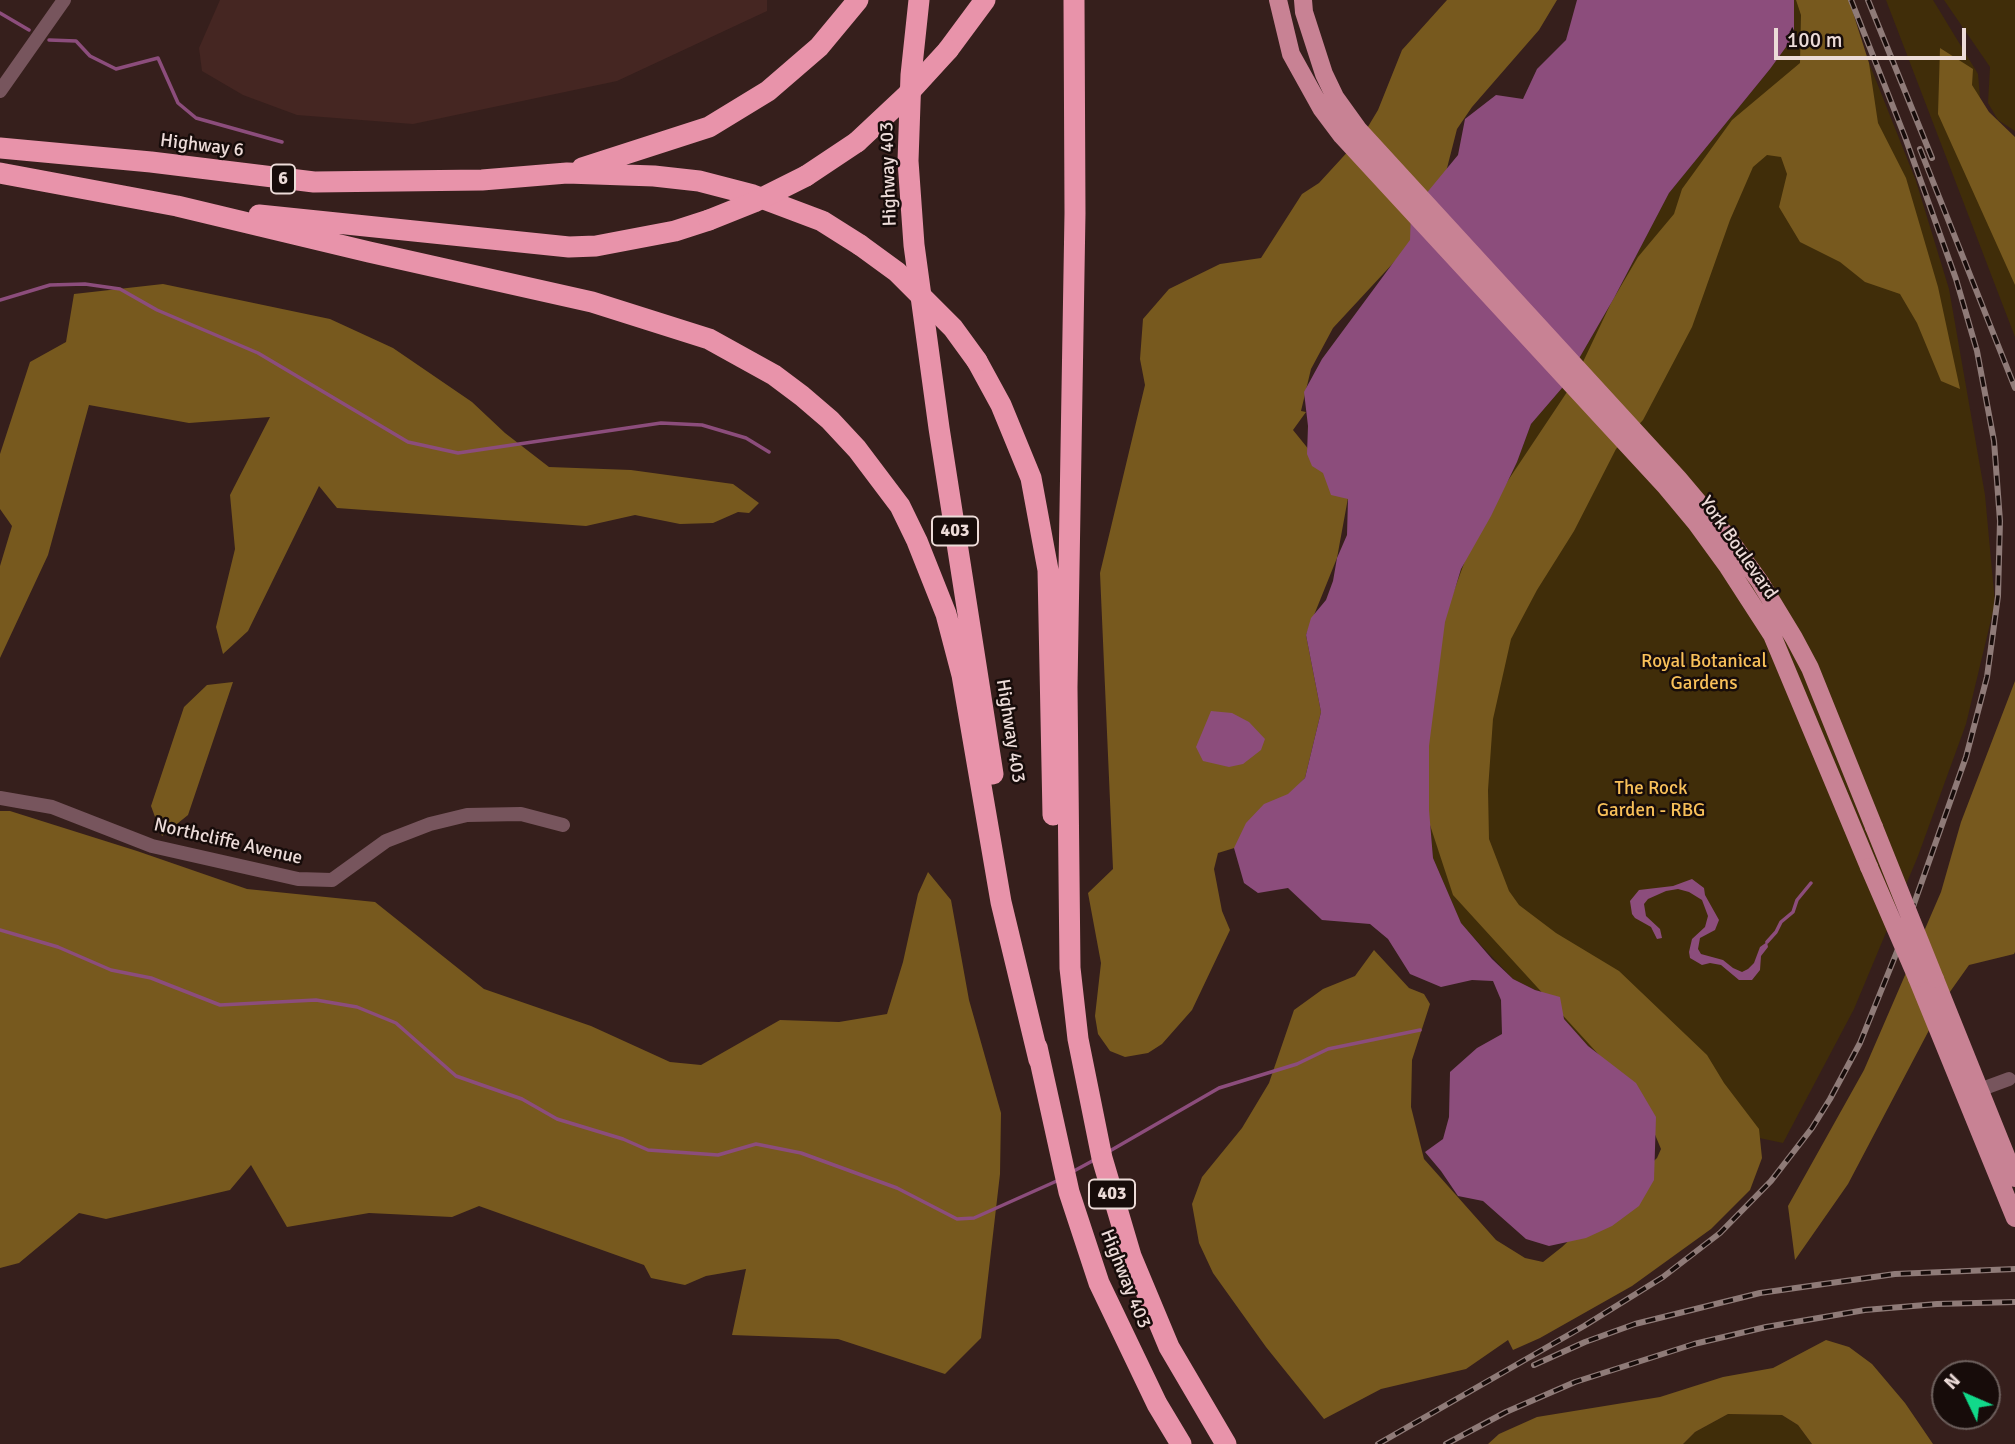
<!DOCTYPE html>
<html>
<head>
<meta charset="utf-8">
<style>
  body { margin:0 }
  #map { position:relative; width:2015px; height:1444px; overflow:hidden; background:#361f1c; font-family:Signika,sans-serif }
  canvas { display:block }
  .north { position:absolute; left:1931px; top:1360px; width:70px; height:70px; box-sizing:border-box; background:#170c0a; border:2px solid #6c5f5c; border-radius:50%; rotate:314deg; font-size:19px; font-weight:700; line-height:28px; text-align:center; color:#ecdbd8 }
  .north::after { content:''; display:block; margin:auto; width:24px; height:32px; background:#11d98a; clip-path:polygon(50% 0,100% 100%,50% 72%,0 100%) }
  .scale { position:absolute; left:1774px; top:28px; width:192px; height:32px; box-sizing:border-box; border:4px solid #ecdbd8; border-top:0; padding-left:9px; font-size:21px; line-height:24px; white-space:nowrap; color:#ecdbd8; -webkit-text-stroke:5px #170c0a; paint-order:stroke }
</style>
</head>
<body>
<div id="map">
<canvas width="2015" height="1444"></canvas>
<div class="north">N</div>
<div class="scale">100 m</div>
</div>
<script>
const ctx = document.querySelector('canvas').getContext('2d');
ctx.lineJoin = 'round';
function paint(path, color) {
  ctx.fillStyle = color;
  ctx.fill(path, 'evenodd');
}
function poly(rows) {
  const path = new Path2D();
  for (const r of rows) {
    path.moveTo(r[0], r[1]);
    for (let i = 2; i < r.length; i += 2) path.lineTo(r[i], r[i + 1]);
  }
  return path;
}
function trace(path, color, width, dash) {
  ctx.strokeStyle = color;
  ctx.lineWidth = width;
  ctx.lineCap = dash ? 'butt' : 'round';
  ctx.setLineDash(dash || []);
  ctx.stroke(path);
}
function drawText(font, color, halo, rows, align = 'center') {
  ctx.font = font + ' Signika,sans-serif';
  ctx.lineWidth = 5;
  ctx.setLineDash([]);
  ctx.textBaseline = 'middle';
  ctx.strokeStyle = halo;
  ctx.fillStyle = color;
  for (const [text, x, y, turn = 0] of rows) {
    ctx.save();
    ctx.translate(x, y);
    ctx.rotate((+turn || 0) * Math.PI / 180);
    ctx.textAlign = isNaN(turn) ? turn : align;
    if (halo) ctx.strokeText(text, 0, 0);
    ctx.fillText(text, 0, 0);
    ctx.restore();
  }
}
paint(poly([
  [220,0,767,0,767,11,617,81,413,124,297,115,243,95,202,71,199,48]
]), '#452622');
paint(poly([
  [1792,0,1844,0,1916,181,1949,289,1985,495,1995,603,1966,724,1918,856,1854,1009,1783,1143,1656,1116,1636,1083,1588,1046,1564,1019,1560,997,1535,990,1513,979,1461,924,1433,858,1429,810,1445,622,1461,569,1491,516,1517,462,1531,424,1562,388,1614,298,1669,193,1770,69],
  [1886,0,1933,0,1978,74,1981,109,2015,150,2015,337],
  [1944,0,2015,0,2015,131,1998,120,1988,103,1990,67],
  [1728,1414,1782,1415,1798,1425,1812,1444,1683,1444,1695,1432]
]), '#402d09');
paint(poly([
  [1447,0,1557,0,1539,30,1472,107,1457,129,1434,219,1333,328,1311,369,1301,411,1306,412,1293,430,1348,498,1337,558,1306,635,1321,712,1305,778,1244,845,1218,853,1214,869,1222,911,1230,930,1192,1010,1162,1044,1148,1053,1125,1057,1110,1051,1098,1034,1095,1016,1101,963,1088,893,1113,869,1100,573,1145,385,1140,359,1143,319,1169,289,1220,264,1261,258,1302,194,1319,183,1363,135,1378,110,1402,50],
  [1796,0,1849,0,1869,63,1878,123,1906,178,1938,287,1960,389,1941,381,1917,323,1900,294,1865,282,1840,262,1800,242,1779,207,1787,174,1781,157,1767,155,1753,167,1730,220,1692,327,1643,420,1616,449,1574,531,1537,590,1511,639,1493,719,1488,790,1489,839,1509,891,1519,905,1556,933,1619,971,1707,1055,1724,1083,1759,1129,1762,1158,1750,1190,1711,1229,1632,1286,1540,1338,1513,1350,1508,1340,1466,1369,1381,1389,1324,1419,1266,1347,1213,1273,1199,1243,1192,1204,1202,1177,1242,1128,1269,1083,1294,1010,1323,989,1355,976,1374,950,1409,988,1424,994,1430,1004,1412,1060,1411,1107,1424,1159,1496,1240,1525,1258,1543,1262,1562,1247,1657,1158,1661,1149,1641,1101,1453,895,1429,822,1417,747,1430,656,1466,558,1501,491,1573,383,1611,303,1638,257,1674,214,1682,189,1732,120,1800,63,1801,15],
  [1940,48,1973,69,1972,85,1989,112,2015,137,2015,285,1938,114],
  [163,284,330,319,393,348,472,402,505,433,549,467,631,470,733,484,759,503,749,513,738,512,713,523,680,524,635,515,586,526,337,508,319,486,248,631,223,654,216,627,235,549,230,495,270,417,189,423,89,405,48,555,0,658,0,566,12,526,0,509,0,454,30,362,66,342,74,294],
  [2015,681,2015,952,2014,954,1969,965,1947,996,1848,1184,1795,1260,1788,1206,1864,1070,1941,892,1961,822],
  [233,682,188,815,162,836,151,806,184,707,207,685],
  [0,811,10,811,137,851,247,889,375,902,484,989,591,1026,670,1062,701,1065,780,1020,839,1022,887,1014,903,962,918,894,928,872,951,900,969,1000,1001,1113,1000,1174,981,1338,945,1374,838,1339,732,1335,746,1269,706,1276,685,1285,651,1278,644,1265,479,1206,452,1217,369,1213,287,1227,251,1165,230,1190,106,1219,79,1213,19,1263,0,1268],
  [1826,1340,1849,1347,1872,1364,1905,1403,1933,1444,1812,1444,1798,1425,1782,1415,1728,1414,1695,1432,1683,1444,1488,1444,1499,1434,1537,1417,1660,1397,1723,1377,1773,1368]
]), '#77591e');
paint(poly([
  [1577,0,1794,0,1794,36,1770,69,1669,193,1614,298,1562,388,1531,424,1517,462,1491,516,1461,569,1445,622,1429,746,1429,810,1433,858,1461,923,1492,959,1513,979,1535,990,1560,997,1564,1019,1588,1046,1636,1083,1656,1117,1654,1180,1639,1206,1612,1226,1586,1238,1549,1246,1526,1239,1483,1201,1458,1196,1441,1171,1425,1152,1443,1139,1449,1117,1450,1072,1477,1048,1502,1034,1501,1000,1493,981,1472,980,1441,987,1410,974,1388,939,1370,924,1322,920,1288,888,1258,893,1244,883,1234,848,1246,823,1264,804,1288,794,1305,778,1321,712,1306,635,1311,618,1326,600,1333,581,1337,558,1347,535,1348,499,1331,495,1323,473,1312,466,1307,454,1308,426,1304,392,1322,359,1410,240,1411,212,1458,155,1465,119,1496,95,1523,99,1537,69,1566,40],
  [1211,711,1232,713,1249,722,1265,739,1261,750,1243,764,1229,767,1203,761,1196,747],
  [1692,879,1704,888,1705,895,1719,920,1715,930,1700,938,1698,949,1701,954,1723,960,1733,968,1742,972,1748,969,1754,963,1760,947,1767,942,1768,947,1761,956,1760,970,1752,980,1739,980,1721,965,1710,963,1702,965,1690,958,1689,952,1692,939,1705,927,1708,916,1702,900,1689,892,1678,889,1666,891,1648,899,1644,904,1646,916,1660,929,1662,938,1657,939,1651,927,1635,918,1632,914,1630,901,1639,890,1673,886]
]), '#8c4d7c');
trace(poly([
  [0,13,29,30],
  [49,40,76,41,90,56,116,69,158,58,178,103,196,118,282,142],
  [0,300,50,285,85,284,120,289,157,310,258,353,408,442,458,453,661,423,702,425,746,438,769,452],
  [0,930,58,947,111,970,151,978,220,1005,316,1000,357,1007,396,1023,456,1076,522,1099,557,1119,623,1139,648,1150,718,1155,756,1144,801,1153,897,1188,957,1219,974,1218,1059,1180],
  [1767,942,1776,932,1781,922,1793,912,1797,900,1811,883],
  [1108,1152,1219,1088,1297,1064,1328,1049,1420,1030],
  [1072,1172,1096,1159]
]), '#8c4d7c', 3.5);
trace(poly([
  [0,91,64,0],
  [0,798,52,807,152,846,298,879,332,880,386,841,430,824,467,815,521,814,563,825],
  [1971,1093,2009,1079]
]), '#77555d', 14);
trace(poly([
  [1278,0,1291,54,1321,108,1342,136,1666,487,1696,523,1728,567,1772,635,1869,867],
  [1303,0,1304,12,1324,74,1335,97,1358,129,1678,478,1727,536,1760,582,1794,638,1810,668,1874,827],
  [1917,978,2015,1218],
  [1935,979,2015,1178]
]), '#c88294', 18);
trace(poly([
  [919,0,911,75,908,161,914,245,939,428,993,774],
  [1074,0,1075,213,1067,687,1070,968,1078,1039,1102,1158,1131,1256,1169,1347,1226,1444],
  [948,50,985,0],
  [0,148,151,162,314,182,482,180,567,173,654,176,699,181,753,195,822,221,860,245],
  [582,168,709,127,768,91,819,47,858,0],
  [0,173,177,206,369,252,592,302,709,339,774,375,802,396,830,420,857,449,900,506,917,541,946,614,962,675,1001,902,1039,1060],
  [806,176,857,142],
  [259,215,569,247,596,246,638,238,675,231,709,220],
  [977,361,1001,405,1031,478,1048,570,1053,815],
  [1037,1047,1069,1192,1099,1283,1157,1404,1181,1444]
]), '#e893aa', 21);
const rail = poly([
  [1868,0,1932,158],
  [1920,149,2015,388],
  [1534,1365,1585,1342,1635,1324,1760,1293,1895,1274,2015,1269],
  [1378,1444,1584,1326,1663,1277,1720,1233,1771,1181,1812,1128,1830,1099,1860,1043,1898,949,1966,757,1987,677,1998,596,2000,521,1994,441,1977,351,1956,279,1905,137,1851,0],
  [1446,1444,1506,1412,1575,1382,1694,1344,1766,1327,1865,1310,1937,1304,2015,1302]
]);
trace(rail, '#8f7b78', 6);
trace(rail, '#170c0a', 3.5, [10]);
trace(poly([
  [1874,827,1935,979],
  [1869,867,1917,978]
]), '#c88294', 18);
trace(poly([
  [857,142,905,97,948,50],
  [709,220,754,202,806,176],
  [860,245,897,272,953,328,977,361]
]), '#e893aa', 21);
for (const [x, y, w] of [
  [283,179,24],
  [955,531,46],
  [1112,1194,46]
]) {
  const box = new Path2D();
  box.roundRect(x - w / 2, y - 14.5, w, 29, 5);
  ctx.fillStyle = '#170c0a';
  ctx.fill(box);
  trace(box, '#ecdbd8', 2);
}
drawText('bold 18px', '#ecdbd8', null, [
  ["6",283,179],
  ["403",955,531],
  ["403",1112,1194]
]);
drawText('19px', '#ecdbd8', '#170c0a', [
  ["Highway 6",202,146,7],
  ["Highway 403",889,174,-92],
  ["York Boulevard",1738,548,55],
  ["Highway 403",1010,731,81],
  ["Northcliffe Avenue",228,842,13],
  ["Highway 403",1125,1279,68]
]);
drawText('19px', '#f8c059', '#170c0a', [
  ["Royal Botanical",1704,662],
  ["Gardens",1704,684],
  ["The Rock",1651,789],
  ["Garden - RBG",1651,811]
]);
</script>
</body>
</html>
